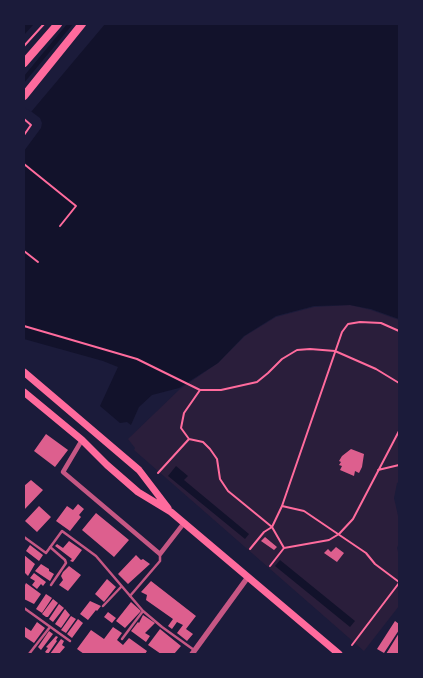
<!DOCTYPE html>
<html>
<head>
<meta charset="utf-8">
<style>
  body { margin:0 }
  #map { position:relative; width:423px; height:678px; overflow:hidden; background:#1b1b3a; font-family:Figtree,sans-serif }
  canvas { display:block }
  .frame { position:absolute; inset:0; border:25px solid #1b1b3a; pointer-events:none }
</style>
</head>
<body>
<div id="map">
<canvas width="423" height="678"></canvas>
<div class="frame"></div>
</div>
<script>
const ctx = document.querySelector('canvas').getContext('2d');
ctx.lineJoin = 'round';
function paint(path, color) {
  ctx.fillStyle = color;
  ctx.fill(path, 'evenodd');
}
function poly(rows) {
  const path = new Path2D();
  for (const r of rows) {
    path.moveTo(r[0], r[1]);
    for (let i = 2; i < r.length; i += 2) path.lineTo(r[i], r[i + 1]);
  }
  return path;
}
function trace(path, color, width, dash) {
  ctx.strokeStyle = color;
  ctx.lineWidth = width;
  ctx.lineCap = dash ? 'butt' : 'round';
  ctx.setLineDash(dash || []);
  ctx.stroke(path);
}
paint(poly([
  [350,305,371,310,399,320,399,482,397,483,394,498,399,520,399,543,397,548,399,555,399,606,364,651,134,450,135,448,128,439,180,389,218,363,245,336,276,317,314,307]
]), '#2a1e3b');
paint(poly([
  [24,24,399,24,399,319,371,309,350,305,314,306,276,316,244,336,218,363,179,388,152,395,139,407,131,425,127,422,120,423,100,406,118,367,103,361,24,339,24,151,41,128,42,123,40,118,24,106],
  [176,466,188,476,184,480,249,534,245,539,168,476],
  [280,560,355,621,350,627,275,566]
]), '#12122b');
paint(poly([
  [34,24,67,24,24,76,24,35],
  [73,24,105,24,31,112,24,107,24,83]
]), '#1b1b3a');
paint(poly([
  [46,434,68,450,55,467,34,451],
  [351,449,364,454,362,467,359,473,355,471,354,476,340,470,342,466,339,465,341,462,339,461,342,456],
  [31,480,43,490,24,510,24,486],
  [78,504,84,509,79,515,81,517,70,531,56,521,67,506,73,510],
  [39,506,51,517,37,532,25,521],
  [96,513,129,540,114,557,82,530],
  [265,537,277,547,274,550,261,541],
  [69,541,82,550,73,562,70,561,72,559,55,546,57,544,63,548],
  [30,545,43,555,39,561,26,551],
  [336,547,344,553,337,562,324,553,328,549,331,552],
  [24,555,35,564,28,576,24,572],
  [136,555,141,560,143,559,150,564,128,584,118,574],
  [41,564,49,569,49,571,54,574,50,581,35,571],
  [69,566,81,575,68,591,59,585,63,580,61,576,63,572],
  [34,573,46,582,43,586,41,584,37,589,32,585,35,581,30,578],
  [107,579,116,587,104,602,95,594],
  [151,581,196,616,186,629,193,634,187,641,177,633,183,625,177,622,172,629,168,626,173,619,146,600,147,595,141,592],
  [26,583,41,594,34,604,24,599,24,587],
  [46,594,52,598,42,613,36,609],
  [53,599,58,603,48,617,46,617,42,614],
  [90,601,101,606,97,611,96,610,88,620,80,614],
  [131,602,141,611,125,628,116,621],
  [59,604,64,608,53,622,49,619],
  [65,609,70,615,61,628,55,624],
  [108,612,116,618,112,623,104,617],
  [143,615,155,623,145,633,150,636,146,642,131,631,138,622,139,623],
  [71,616,76,619,66,633,61,630],
  [78,619,83,623,72,638,67,634],
  [395,621,399,624,399,630,384,653,377,649],
  [37,622,45,628,34,643,25,637,24,629,25,627,31,631],
  [113,627,122,633,117,640,123,645,129,638,147,651,145,654,84,654,77,649,91,630,104,639],
  [160,629,181,646,174,654,161,654,148,645],
  [49,631,53,634,41,650,38,647],
  [399,633,399,654,386,654],
  [56,636,58,637,56,640,57,641,48,654,45,652,48,648,46,647],
  [61,639,64,641,62,645,65,647,59,654,50,654]
]), '#dd5f8e');
trace(poly([
  [24,46,44,24],
  [24,119,31,125,24,135],
  [24,164,76,206,60,226],
  [24,251,38,262],
  [24,326,137,359,200,390],
  [399,331,381,323,360,322,348,324,342,332,282,506,272,527,284,548,329,540,339,534,353,519,399,431],
  [378,470,399,465],
  [158,473,189,439],
  [282,506,304,511,366,553,375,564,399,582],
  [250,549,264,532,272,527,228,491,220,479,217,459,210,449,203,442,189,439,181,428,184,413,200,390,221,390,257,382,268,373,282,359,297,350,310,349,335,351,376,369,399,383],
  [270,566,284,548],
  [352,645,399,583]
]), '#ff6b9d', 2);
trace(poly([
  [24,537,46,553,62,531,96,556,143,611,162,627,194,650],
  [50,547,65,560,66,563,51,585],
  [130,596,160,561,160,554],
  [103,606,121,587],
  [24,608,70,641],
  [122,639,143,611],
  [29,654,50,627]
]), '#c65784', 2.5);
trace(poly([
  [82,440,63,472,160,554,184,523]
]), '#c65784', 4.5);
trace(poly([
  [192,654,248,577]
]), '#c65784', 5.5);
trace(poly([
  [24,372,139,470,168,508],
  [24,392,82,440,107,465,138,492,171,512,339,654]
]), '#ff6b9d', 7);
trace(poly([
  [24,63,58,24],
  [24,96,82,24]
]), '#ff6b9d', 8);
</script>
</body>
</html>
